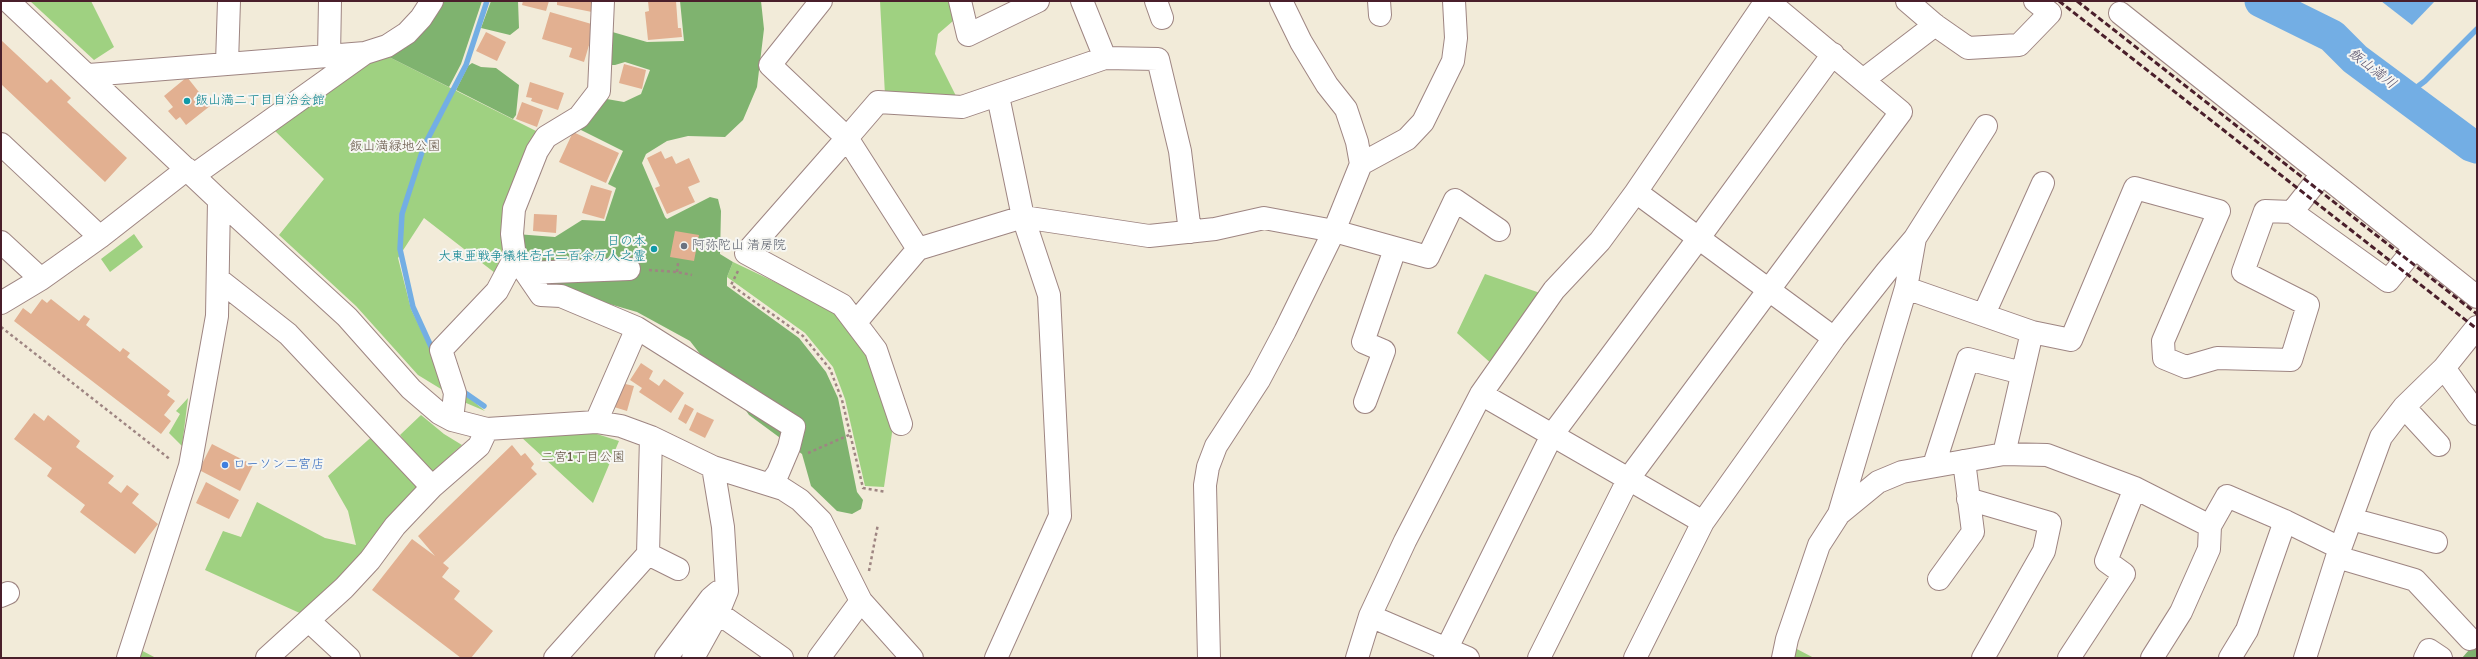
<!DOCTYPE html>
<html>
<head>
<meta charset="utf-8">
<style>
  body { margin:0 }
  #map { position:relative; width:2478px; height:659px; overflow:hidden; background:#f2ebd9; font-family:Itim,sans-serif }
  canvas { display:block }
  .frame { position:absolute; inset:0; border:2px solid #4a1f2b; pointer-events:none }
</style>
</head>
<body>
<div id="map">
<canvas width="2478" height="659"></canvas>
<div class="frame"></div>
</div>
<script>
const ctx = document.querySelector('canvas').getContext('2d');
ctx.lineJoin = 'round';
function paint(path, color) {
  ctx.fillStyle = color;
  ctx.fill(path, 'evenodd');
}
function poly(rows) {
  const path = new Path2D();
  for (const r of rows) {
    path.moveTo(r[0], r[1]);
    for (let i = 2; i < r.length; i += 2) path.lineTo(r[i], r[i + 1]);
  }
  return path;
}
function trace(path, color, width, dash) {
  ctx.strokeStyle = color;
  ctx.lineWidth = width;
  ctx.lineCap = dash ? 'butt' : 'round';
  ctx.setLineDash(dash || []);
  ctx.stroke(path);
}
function drawText(font, color, halo, rows, align = 'center') {
  ctx.font = font + ' Itim,"Klee One",sans-serif';
  ctx.lineWidth = 4;
  ctx.setLineDash([]);
  ctx.textBaseline = 'middle';
  ctx.strokeStyle = halo;
  ctx.fillStyle = color;
  for (const [text, x, y, turn = 0] of rows) {
    ctx.save();
    ctx.translate(x, y);
    ctx.rotate((+turn || 0) * Math.PI / 180);
    ctx.textAlign = isNaN(turn) ? turn : align;
    if (halo) ctx.strokeText(text, 0, 0);
    ctx.fillText(text, 0, 0);
    ctx.restore();
  }
}
paint(poly([
  [30,1,91,1,114,47,94,60],
  [880,1,949,1,953,21,938,34,935,54,956,96,885,95],
  [383,54,540,133,495,273,424,218,398,258,411,309,443,376,485,411,459,400,418,375,356,306,279,235,324,179,272,128],
  [134,234,143,247,110,272,101,259],
  [733,262,836,311,864,342,893,426,884,487,865,486,845,399,833,367,805,333,727,277],
  [1485,274,1543,294,1493,365,1457,333],
  [188,398,182,446,169,433,180,414,176,411],
  [421,415,444,434,462,445,431,473,400,435],
  [581,429,619,441,593,503,520,436],
  [377,432,421,484,365,557,304,615,205,570,223,531,241,537,257,502,325,538,356,545,348,511,328,476],
  [137,648,156,658,136,658],
  [1795,648,1814,658,1788,658]
]), '#9fd181');
paint(poly([
  [438,1,482,1,461,64,449,87,383,54],
  [491,1,518,1,519,28,510,35,481,28],
  [680,1,761,1,764,29,757,87,743,120,725,137,688,136,667,141,646,154,642,163,665,217,667,219,710,197,718,199,721,211,720,254,733,262,727,277,727,286,799,338,826,372,838,398,857,492,863,500,861,509,852,514,837,511,811,486,802,454,749,415,722,375,704,359,690,341,637,312,575,294,544,292,516,234,555,237,582,220,605,221,616,188,608,184,623,151,577,128,601,98,624,102,641,94,650,70,625,62,615,65,608,65,609,31,647,42,684,41],
  [472,63,481,67,496,68,519,85,516,115,513,119,456,90,468,66],
  [2475,643,2477,658,2462,658]
]), '#7fb36f');
paint(poly([
  [2381,1,2435,1,2412,25]
]), '#73aee4');
trace(poly([
  [2405,96,2425,81,2477,29],
  [434,353,413,307,400,249,402,214,424,146,466,65,487,1],
  [461,390,484,406]
]), '#73aee4', 5.5);
trace(poly([
  [2261,1,2332,36,2355,59,2471,145,2477,147]
]), '#73aee4', 33);
paint(poly([
  [523,1,549,1,546,11,522,5],
  [557,1,594,1,592,12,557,5],
  [648,1,676,1,678,28,681,28,682,37,648,40,645,12,649,11],
  [550,12,595,25,584,62,569,57,572,48,542,39],
  [486,32,506,42,497,61,476,51],
  [1,40,47,83,51,79,71,98,67,102,127,158,105,182,1,84],
  [624,64,646,70,642,89,619,83],
  [187,77,210,106,186,125,180,117,176,120,168,111,173,107,164,96],
  [530,82,564,93,558,110,531,101,532,98,526,97],
  [522,102,543,110,537,127,516,119],
  [573,132,619,153,606,183,559,162],
  [661,151,665,159,672,156,676,164,689,158,700,182,688,187,695,202,667,214,655,188,660,186,647,158],
  [591,185,612,191,604,219,582,213],
  [534,214,557,215,556,233,533,231],
  [675,231,699,235,694,261,670,257],
  [42,299,47,303,51,299,79,321,84,315,90,319,86,325,120,352,123,348,130,353,127,357,170,391,167,395,175,401,164,415,171,421,161,434,14,321,23,308,31,314],
  [641,363,653,371,649,379,659,386,664,379,684,393,671,413,639,392,642,388,630,380],
  [621,383,634,386,627,411,614,407],
  [685,404,694,409,686,424,678,419],
  [697,412,714,420,705,438,689,430],
  [34,413,44,421,48,415,80,441,76,447,114,476,108,483,121,493,127,485,139,494,132,503,158,524,135,554,80,512,85,505,47,476,52,468,14,439],
  [212,444,253,465,240,491,199,470],
  [512,445,521,456,525,453,534,464,531,468,537,474,443,563,449,568,442,577,460,591,454,599,493,631,471,658,461,658,372,590,412,539,435,556,418,536],
  [206,482,239,500,229,519,196,503]
]), '#e2b091');
const minor = poly([
  [8,1,219,200,347,317,411,389,439,413,452,420,487,429,596,422,621,426,651,437,713,467,783,489,800,500,821,521,861,601,912,658],
  [821,1,770,65,847,138,878,102,962,107,1105,58,1082,1],
  [960,1,968,35,1038,1],
  [1156,1,1162,18],
  [1379,1,1380,15],
  [1907,1,1935,25,1968,48,2019,45,2050,13,2035,1],
  [2120,13,2477,297],
  [329,56,330,1],
  [1105,58,1158,59,1180,151,1190,232],
  [227,63,229,1],
  [89,75,365,53,387,46,407,33,421,18,432,1],
  [1863,80,1935,25],
  [998,96,1023,217,1149,236,1215,229,1264,218,1334,231,1428,257,1455,200,1499,230],
  [1,144,100,237],
  [1361,164,1407,139,1423,122,1453,61,1456,38,1454,1],
  [194,175,365,53],
  [1636,192,1834,338],
  [2292,212,2322,174],
  [1,242,41,279],
  [918,249,1023,217,1049,295,1060,516,996,658],
  [515,257,541,295,561,296,637,328,596,422],
  [520,265,526,273,629,269],
  [218,279,288,334,432,487],
  [1906,288,2032,332],
  [1,303,41,279,100,237,187,169],
  [1984,314,2043,183],
  [856,322,918,249,847,138,746,253,842,305,876,350,901,424],
  [637,328,794,427,789,447,778,473,770,484],
  [2444,368,2477,414],
  [1481,394,1703,522],
  [1365,402,1384,351,1363,342,1395,249],
  [2404,407,2439,445],
  [452,420,455,393,441,350,497,291,515,257,512,234,514,209,537,151,546,137,579,117,599,91,603,1],
  [2004,454,2032,332,2071,340,2135,188,2219,211,2163,341,2164,358,2186,367,2217,358,2291,360,2308,305,2243,272,2265,211,2292,212,2388,281,2415,248],
  [1934,465,1968,359,2022,373],
  [1968,499,2050,523,2044,551,1983,658],
  [1839,514,1906,288,1915,238],
  [2351,519,2436,542],
  [648,554,678,569],
  [2337,557,2415,580,2470,639],
  [1939,579,1973,532,1964,461],
  [1,596,8,593],
  [718,613,782,658],
  [1370,616,1468,658],
  [309,621,349,658],
  [128,658,190,466,217,316,219,200],
  [267,658,344,588,370,560,395,526,432,487,479,446,487,429],
  [555,658,648,554,651,437],
  [666,658,711,598,718,592,727,591],
  [693,658,718,613,727,591,723,527,713,467],
  [819,658,861,601],
  [1209,658,1205,485,1208,467,1216,446,1259,380,1285,331,1334,231,1361,164,1357,142,1346,109,1327,85,1301,42,1281,1],
  [1357,658,1370,616,1405,541,1481,394,1554,290,1600,241,1636,192,1766,1],
  [1445,658,1447,648,1552,435,1698,239,1833,54],
  [1539,658,1629,478,1901,112,1768,1],
  [1635,658,1703,522,1834,338,1887,271,1915,238,1986,126],
  [1783,658,1787,639,1819,545,1839,514,1878,482,1902,472,2004,454,2047,455,2135,488,2210,526],
  [2069,658,2124,574,2106,561,2135,488],
  [2152,658,2181,612,2209,549,2210,526,2227,496,2285,521,2340,548],
  [2230,658,2247,630,2285,521],
  [2305,658,2337,557,2381,437,2404,407,2444,368,2477,327],
  [2425,658,2429,650,2441,658]
]);
trace(minor, '#9e8582', 24);
trace(poly([
  [649,270,677,272,692,275],
  [738,271,731,285,803,336,830,369,842,400,863,488,886,492],
  [677,272,678,263],
  [1,327,171,460],
  [808,453,849,435],
  [869,571,878,524]
]), '#9e8582', 2.5, [3, 3]);
trace(minor, '#fff', 22);
trace(poly([
  [2059,1,2477,329],
  [2077,1,2477,314]
]), '#4a1f2b', 3, [6, 3]);
for (const [x, y, r, color] of [
  [187,101,4,"#0f9aa8"],
  [684,246,4,"#6b7280"],
  [654,249,4,"#0f9aa8"],
  [225,465,4,"#3f7fe0"]
]) {
  const dot = new Path2D();
  dot.arc(x, y, r, 0, 2 * Math.PI);
  ctx.fillStyle = color;
  ctx.fill(dot);
  trace(dot, '#f6f6f2', 1.5);
}
drawText('13px', '#0d838f', '#f6f6f2', [
  ["飯山満二丁目自治会館",195,101],
  ["日の本",646,242,"right"],
  ["大東亜戦争犠牲壱千二百余万人之霊",646,257,"right"]
], 'left');
drawText('13px', '#645445', '#f6f6f2', [
  ["飯山満緑地公園",395,147],
  ["二宮1丁目公園",583,458]
]);
drawText('13px', '#5b616d', '#f6f6f2', [
  ["阿弥陀山 清房院",692,246]
], 'left');
drawText('13px', '#366cbe', '#f6f6f2', [
  ["ローソン二宮店",233,465]
], 'left');
drawText('italic 14px', '#58516c', '#f6f6f2', [
  ["飯山満川",2372,69,38]
]);
</script>
</body>
</html>
